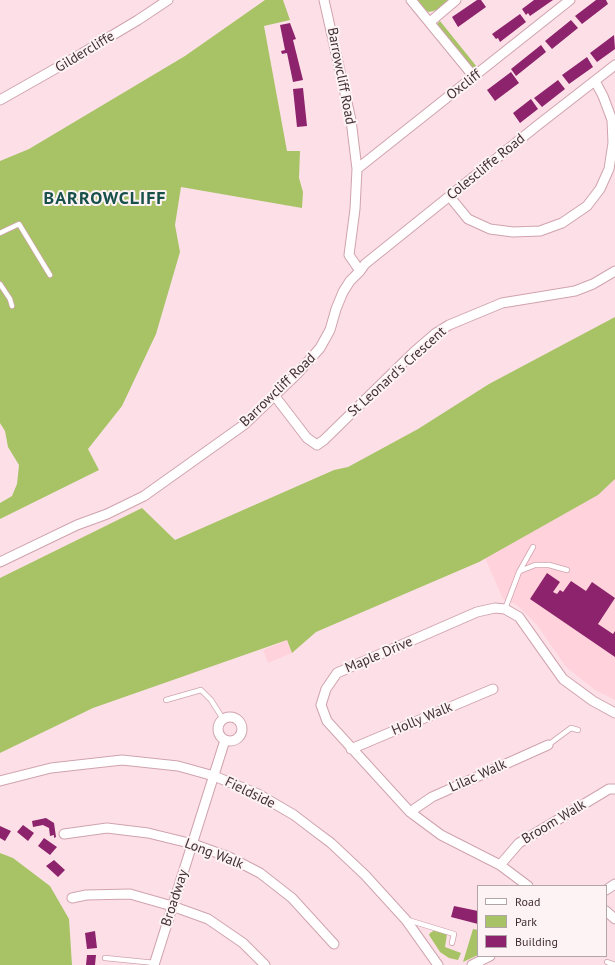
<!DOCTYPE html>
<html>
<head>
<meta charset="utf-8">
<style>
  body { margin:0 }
  #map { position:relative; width:615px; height:965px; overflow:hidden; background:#fde0e7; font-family:"PT Sans",sans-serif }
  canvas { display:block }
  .legend { position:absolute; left:477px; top:885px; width:130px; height:72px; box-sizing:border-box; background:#fdf3f5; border:1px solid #b2a5a7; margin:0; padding:5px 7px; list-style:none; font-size:12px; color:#412f33 }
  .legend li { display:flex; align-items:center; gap:8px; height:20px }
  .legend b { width:20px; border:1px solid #b2a5a7 }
</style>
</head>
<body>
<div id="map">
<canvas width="615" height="965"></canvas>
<ul class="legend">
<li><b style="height:5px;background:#fff"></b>Road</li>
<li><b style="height:11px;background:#a7c366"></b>Park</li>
<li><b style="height:11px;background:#8c236c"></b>Building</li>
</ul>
</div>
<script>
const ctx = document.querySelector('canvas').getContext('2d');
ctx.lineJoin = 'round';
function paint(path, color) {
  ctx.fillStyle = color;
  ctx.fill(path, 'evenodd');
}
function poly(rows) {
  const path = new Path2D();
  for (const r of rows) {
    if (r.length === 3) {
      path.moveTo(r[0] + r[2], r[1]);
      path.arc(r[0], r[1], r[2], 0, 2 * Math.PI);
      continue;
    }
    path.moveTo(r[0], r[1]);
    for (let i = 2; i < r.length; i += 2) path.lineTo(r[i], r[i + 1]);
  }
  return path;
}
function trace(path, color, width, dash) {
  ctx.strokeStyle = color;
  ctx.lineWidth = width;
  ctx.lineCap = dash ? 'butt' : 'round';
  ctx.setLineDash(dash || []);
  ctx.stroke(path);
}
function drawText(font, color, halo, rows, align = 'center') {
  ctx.font = font + ' "PT Sans",sans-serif';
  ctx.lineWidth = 4;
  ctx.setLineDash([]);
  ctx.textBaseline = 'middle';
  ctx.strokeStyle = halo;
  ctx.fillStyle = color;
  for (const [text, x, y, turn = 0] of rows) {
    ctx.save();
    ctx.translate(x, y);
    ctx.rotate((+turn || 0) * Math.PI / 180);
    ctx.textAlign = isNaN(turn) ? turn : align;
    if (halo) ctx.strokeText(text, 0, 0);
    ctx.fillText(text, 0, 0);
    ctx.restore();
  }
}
paint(poly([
  [615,479,615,700,595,690,566,667,537,625,517,605,503,599,485,558,598,495],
  [287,640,292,653,268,663,263,650]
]), '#ffd2dc');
paint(poly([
  [265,0,283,0,290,20,264,26,287,151,300,151,299,178,303,192,302,208,181,187,175,225,180,252,156,334,122,406,88,449,99,470,0,519,0,503,12,496,17,484,19,465,8,447,5,431,0,423,0,161,29,149,185,56],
  [417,0,450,0,437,10,429,12,425,10],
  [440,21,477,67,474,70,437,24],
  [615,317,615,479,598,495,479,562,316,632,292,653,287,640,93,708,0,753,0,578,142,508,175,540,334,470,348,467,418,429,489,384],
  [0,853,13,858,50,886,69,919,72,965,0,965],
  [473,929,478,930,478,955,463,962],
  [435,930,447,934,445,947,461,953,458,960,449,958,440,952,429,935,430,933]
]), '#a7c366');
paint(poly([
  [477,0,481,0,486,7,458,27,452,17],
  [534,0,553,0,530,16,528,13,526,15,522,9],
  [596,0,606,0,608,4,582,24,575,16],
  [520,14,526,22,500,42,498,38,496,39,492,34],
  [571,20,578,28,552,49,545,41],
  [290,23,296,39,293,40,303,80,293,82,287,53,282,54,281,51,285,50,280,25],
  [614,35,615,49,597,62,590,53],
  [541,45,546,52,516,76,511,69],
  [587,57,593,67,569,84,562,75],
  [511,72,519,83,495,101,487,90],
  [558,80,565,89,542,107,534,98],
  [303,88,307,126,297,127,293,89],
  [531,99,538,109,520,123,513,113],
  [547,573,560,582,553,592,557,594,560,590,563,592,571,581,586,591,592,582,615,598,598,624,613,634,615,631,615,657,530,599],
  [46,818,54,823,56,837,54,838,54,835,50,836,49,828,43,825,33,827,32,821],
  [23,825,34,833,28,841,17,832],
  [0,826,11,831,5,841,0,838],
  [44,838,57,847,50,855,38,846],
  [54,860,65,870,58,877,46,866],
  [454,906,478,911,478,924,451,917],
  [95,931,97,948,87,949,85,933],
  [87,955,96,955,95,965,86,965]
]), '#8c236c');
const lane = poly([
  [0,233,19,224,50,275],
  [0,284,10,299,12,306],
  [520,571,535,565,549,565,567,570],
  [505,609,519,572,533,547],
  [166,700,201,690,211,700,223,719],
  [548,745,571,728,578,730],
  [408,920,454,934,452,943],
  [105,958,155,963],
  [607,962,615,965]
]);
const street = poly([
  [324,0,351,120,357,169,355,209,349,255,360,271],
  [411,0,474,77],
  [430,22,456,0],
  [0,100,76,57,138,20,168,0],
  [357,169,570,0],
  [450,197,468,219,490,229,513,232,540,231,562,223,587,206,600,189,609,169,613,143,612,120,603,96,595,81],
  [274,395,307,438,317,445,324,440,414,352,436,333,449,325,502,303,575,291,593,284,615,271],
  [0,562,77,525,107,514,144,496,245,424,297,374,320,348,330,330,336,309,343,292,350,281,360,271,365,264,538,125,615,65],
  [230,729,12],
  [351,749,493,689],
  [0,781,51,768,122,760,178,766,214,776,258,794,294,815,311,828,331,843,365,875,406,920,438,965],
  [410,812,432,797,548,745],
  [64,834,107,828,148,833,193,844,229,857,260,873,292,898,334,944],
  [500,865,519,843,609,789,615,789],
  [528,886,500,865,441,835,410,812,327,721,321,705,326,689,337,673,477,612,495,608,505,609,519,617,563,679,593,701,615,713],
  [606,890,615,884],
  [72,898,86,895,130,894,172,906,208,919,243,943,265,965],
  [606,911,615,919],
  [154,965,225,740],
  [472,965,490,956]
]);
trace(lane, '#d0a3ad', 6);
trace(street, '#d0a3ad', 11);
trace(lane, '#fff', 4.5);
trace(street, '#fff', 9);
drawText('14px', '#412f33', '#fdf3f5', [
  ["Gildercliffe",85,52,-31],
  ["Barrowcliff Road",341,76,79],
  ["Oxcliff",464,85,-38],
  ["Colescliffe Road",486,167,-39],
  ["St Leonard's Crescent",397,372,-42],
  ["Barrowcliff Road",278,390,-44],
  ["Maple Drive",379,655,-23],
  ["Holly Walk",422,719,-23],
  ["Lilac Walk",478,776,-24],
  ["Fieldside",250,793,26],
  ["Broom Walk",554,822,-31],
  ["Long Walk",214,854,21],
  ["Broadway",175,898,-72]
]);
ctx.letterSpacing = '1px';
drawText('bold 18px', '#18514a', '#fdf3f5', [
  ["BARROWCLIFF",105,199]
]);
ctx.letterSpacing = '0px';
</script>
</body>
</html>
